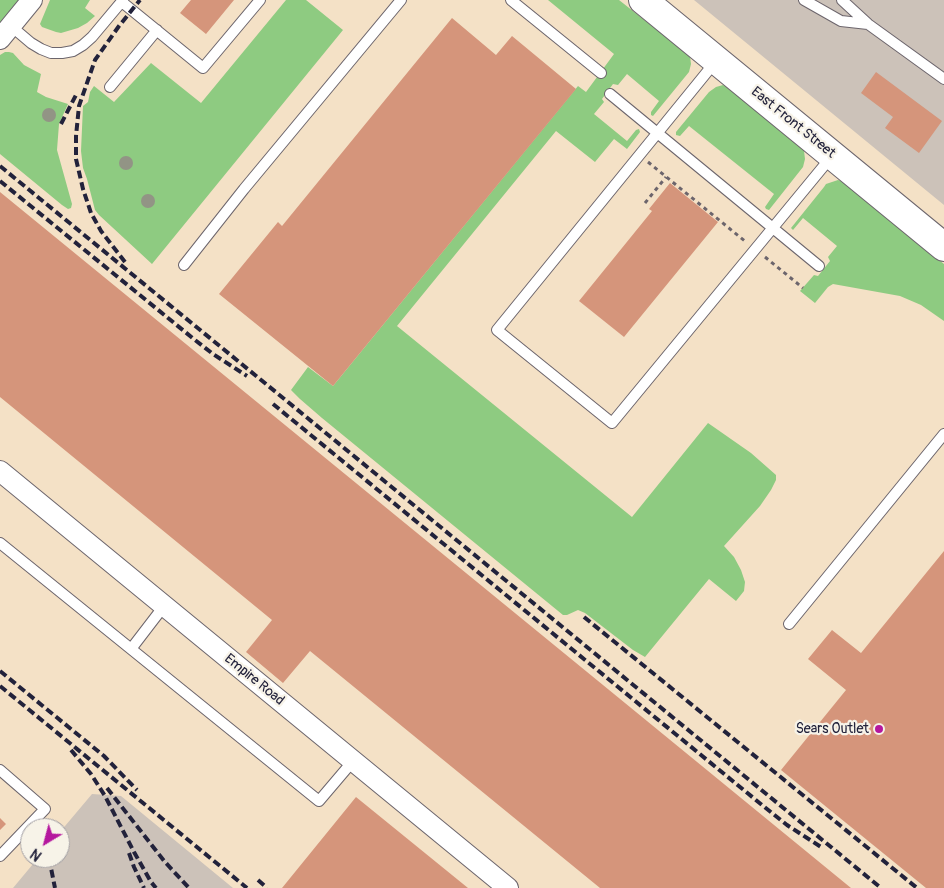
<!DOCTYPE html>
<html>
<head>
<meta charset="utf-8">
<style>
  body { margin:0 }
  #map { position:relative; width:944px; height:888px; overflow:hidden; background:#f4e1c6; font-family:Pangolin,sans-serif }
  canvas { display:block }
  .north { position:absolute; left:20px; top:818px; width:50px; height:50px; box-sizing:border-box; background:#f7f3e8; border:1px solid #a29fa3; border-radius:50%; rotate:217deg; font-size:14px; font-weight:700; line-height:20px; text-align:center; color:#22223b }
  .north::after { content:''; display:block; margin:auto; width:18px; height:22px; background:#b5179e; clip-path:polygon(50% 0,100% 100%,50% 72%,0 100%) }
</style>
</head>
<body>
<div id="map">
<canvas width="944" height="888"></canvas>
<div class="north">N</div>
</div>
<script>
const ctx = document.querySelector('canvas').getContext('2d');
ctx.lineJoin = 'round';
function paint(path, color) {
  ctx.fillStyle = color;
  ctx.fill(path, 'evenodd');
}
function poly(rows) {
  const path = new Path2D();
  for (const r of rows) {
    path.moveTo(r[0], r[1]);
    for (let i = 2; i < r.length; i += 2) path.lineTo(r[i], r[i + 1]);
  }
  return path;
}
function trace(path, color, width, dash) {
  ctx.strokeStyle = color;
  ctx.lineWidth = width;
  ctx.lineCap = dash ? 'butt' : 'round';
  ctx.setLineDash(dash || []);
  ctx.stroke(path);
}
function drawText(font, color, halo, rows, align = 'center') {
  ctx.font = font + ' Pangolin,sans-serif';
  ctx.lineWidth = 4.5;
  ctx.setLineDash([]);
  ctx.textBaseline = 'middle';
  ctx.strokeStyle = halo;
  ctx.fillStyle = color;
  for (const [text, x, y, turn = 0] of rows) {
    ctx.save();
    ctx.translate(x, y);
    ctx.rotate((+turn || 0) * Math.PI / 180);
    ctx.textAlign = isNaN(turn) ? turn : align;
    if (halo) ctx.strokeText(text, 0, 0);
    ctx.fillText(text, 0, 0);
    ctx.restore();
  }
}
paint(poly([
  [694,0,944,0,944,205],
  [92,794,121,796,233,888,13,888,38,858,60,858,60,832]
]), '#ccc2b9');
paint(poly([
  [0,0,19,0,0,23],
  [50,0,90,0,85,8,95,16,87,23,78,28,61,33,56,32,42,27,40,24],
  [286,0,306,0,343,30,152,264,99,215,95,210,87,179,83,168,81,151,83,106,88,102,90,92,94,86,114,102,151,63,201,103],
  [548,0,619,0,690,56,691,64,689,72,653,116,651,115,651,112,659,101,627,74,618,85,613,84,602,99,604,102,594,114,627,141,636,130,639,129,640,132,627,149,614,139,595,162,556,131,397,326,632,517,708,423,751,453,776,475,776,480,771,490,760,506,724,546,734,557,741,570,745,582,744,591,736,601,709,579,645,657,633,650,585,613,578,610,567,615,563,615,322,418,300,399,291,390,308,367,333,386,578,86,586,92,614,54],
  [5,52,9,52,13,53,24,65,41,74,37,92,46,97,68,104,59,124,57,150,72,204,71,208,68,209,62,205,0,154,0,55],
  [723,85,735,92,801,147,804,151,805,159,803,167,769,210,766,209,765,207,774,194,689,126,680,136,676,135,676,132,709,92,716,87],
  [838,180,844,182,944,264,944,321,921,305,900,296,833,284,828,287,815,303,800,291,814,275,818,276,830,261,828,257,837,246,803,218,793,230,791,228,824,187,826,184]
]), '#8ecb81');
paint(poly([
  [191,0,234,0,206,34,180,13],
  [452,18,496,55,512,36,576,89,333,386,219,294,278,222,282,226],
  [876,72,942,121,919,153,885,128,893,117,861,93],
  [670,183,718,222,624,337,579,301,652,211,649,209],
  [0,192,625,703,851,888,600,888,310,651,283,683,246,652,272,620,0,397],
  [944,551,944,888,926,888,781,770,846,690,808,659,832,630,861,653],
  [356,797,468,888,282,888],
  [0,818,6,824,0,830]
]), '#d5957b');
const service = poly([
  [511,0,601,73],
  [804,0,841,21,868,24],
  [842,0,868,24,944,79],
  [122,2,203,68,260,0],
  [11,26,31,43,41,49,51,53,62,53,73,51,83,45,92,37,123,0],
  [716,61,497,330,612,423,832,156],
  [110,87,157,30],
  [610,94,819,266],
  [184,265,244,189,401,0],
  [0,543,319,801,353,761],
  [789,624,944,434],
  [131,649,164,606],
  [0,770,45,809,0,856]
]);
const minor = poly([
  [0,39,32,0],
  [0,471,508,888]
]);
const primary = poly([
  [643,0,944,247]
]);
trace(service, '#6c656c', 12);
trace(minor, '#6c656c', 22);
trace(primary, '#6c656c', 30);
trace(poly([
  [648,162,746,242],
  [645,203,666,177],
  [765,257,803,288]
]), '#6c656c', 3, [4, 4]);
trace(service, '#fff', 10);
trace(minor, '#fff', 20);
trace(primary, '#fff', 28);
trace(poly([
  [61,124,77,93],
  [0,166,881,888],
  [0,181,195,340,213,354,247,376],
  [125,262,101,231,91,213,83,189,76,159,76,136,79,106,95,60,119,26,140,0],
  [273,404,762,805,787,825,821,847],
  [584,617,917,888],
  [0,671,104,756,137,790],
  [0,686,247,888],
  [71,750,91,774,105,796,134,852,151,882,156,888],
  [107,788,165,862,189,888],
  [129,853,134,867,144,888],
  [49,858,55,888],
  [258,880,267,888]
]), '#22223b', 4, [8, 4]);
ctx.fillStyle = '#929485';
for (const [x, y] of [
  [49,115],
  [126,163],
  [148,201]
]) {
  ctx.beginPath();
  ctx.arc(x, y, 7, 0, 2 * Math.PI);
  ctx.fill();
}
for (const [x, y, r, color] of [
  [879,729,5,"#b5179e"]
]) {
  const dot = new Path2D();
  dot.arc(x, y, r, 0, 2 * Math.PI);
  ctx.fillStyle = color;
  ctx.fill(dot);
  trace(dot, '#f7f3e8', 2);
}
drawText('14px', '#22223b', '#f7f3e8', [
  ["East Front Street",793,123,39],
  ["Empire Road",254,680,39]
]);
drawText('14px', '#22223b', '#f7f3e8', [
  ["Sears Outlet",869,729]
], 'right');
</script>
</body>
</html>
